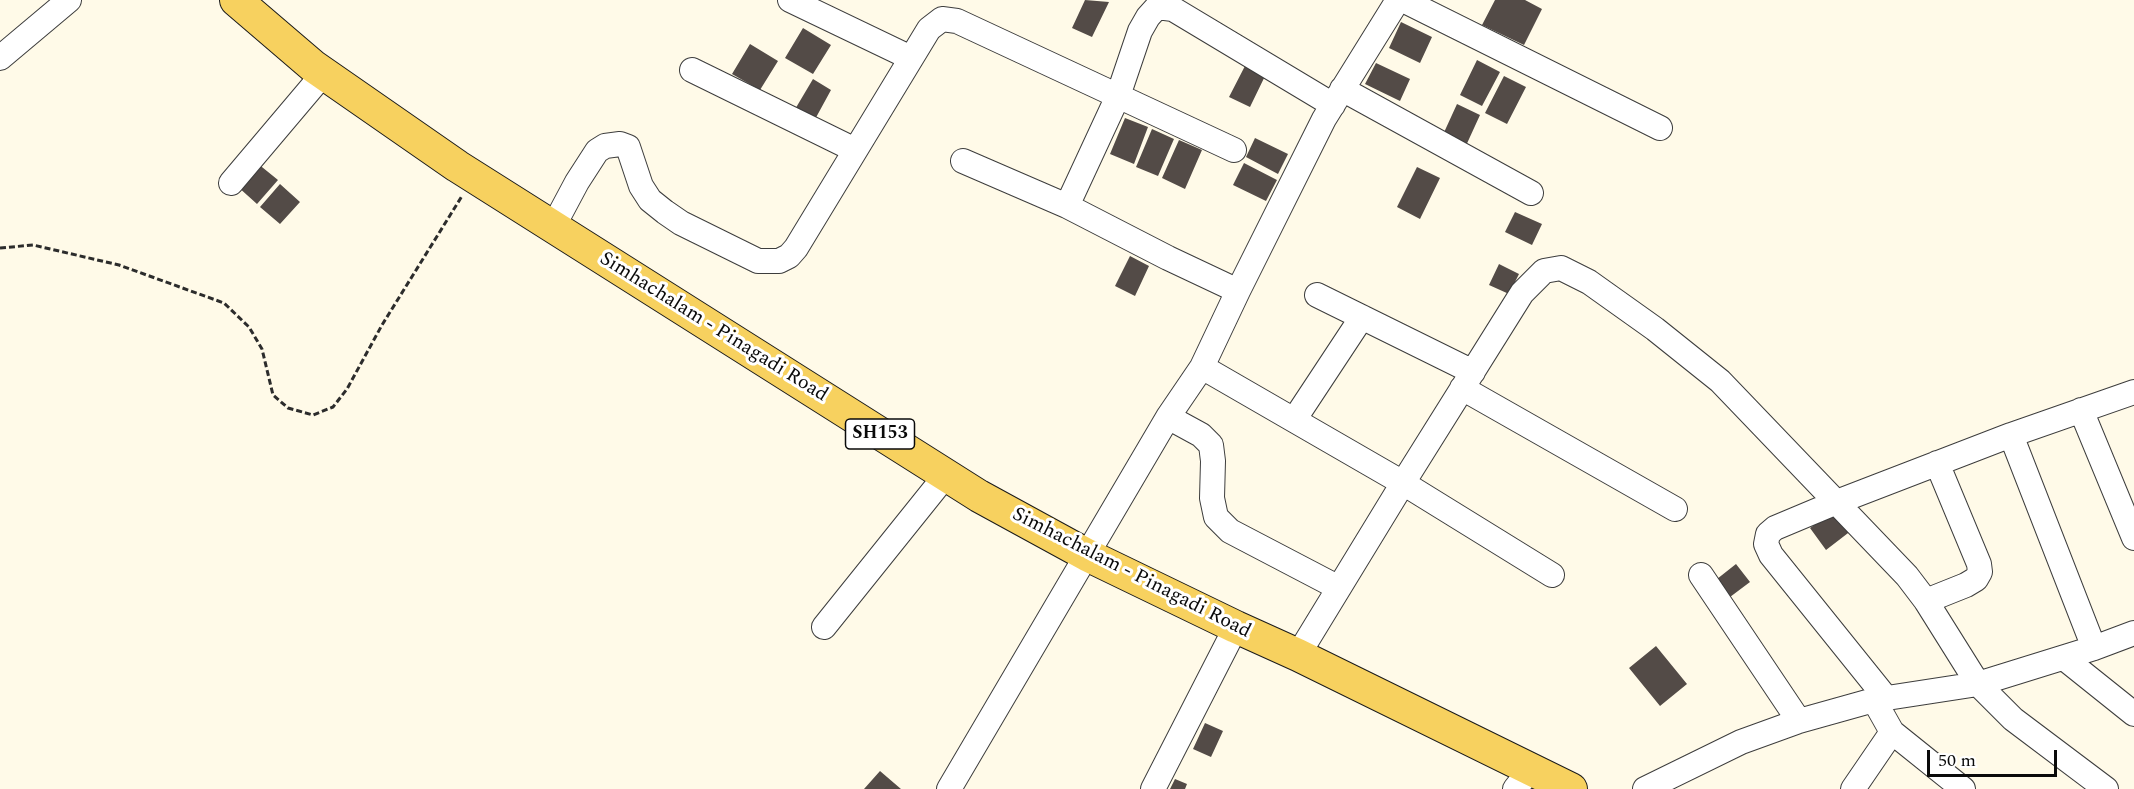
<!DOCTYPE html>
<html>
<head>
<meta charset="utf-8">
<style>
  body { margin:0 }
  #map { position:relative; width:2134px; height:789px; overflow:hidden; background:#fffae8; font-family:Spectral,serif }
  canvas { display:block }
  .scale { position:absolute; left:1927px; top:750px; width:130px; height:27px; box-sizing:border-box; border:3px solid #0a0a0a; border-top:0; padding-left:8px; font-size:18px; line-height:21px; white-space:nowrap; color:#0a0a0a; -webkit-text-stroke:4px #fff; paint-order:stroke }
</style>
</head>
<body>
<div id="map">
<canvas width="2134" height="789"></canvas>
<div class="scale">50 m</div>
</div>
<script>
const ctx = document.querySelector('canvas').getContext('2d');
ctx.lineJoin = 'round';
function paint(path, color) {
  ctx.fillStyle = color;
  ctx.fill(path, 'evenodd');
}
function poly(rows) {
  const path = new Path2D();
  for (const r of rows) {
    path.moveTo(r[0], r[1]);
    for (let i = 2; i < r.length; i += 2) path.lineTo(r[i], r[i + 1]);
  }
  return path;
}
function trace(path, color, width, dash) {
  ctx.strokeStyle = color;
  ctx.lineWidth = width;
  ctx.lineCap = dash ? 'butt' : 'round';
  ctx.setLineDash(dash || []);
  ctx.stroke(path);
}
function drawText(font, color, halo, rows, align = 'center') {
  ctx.font = font + ' Spectral,serif';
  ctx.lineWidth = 6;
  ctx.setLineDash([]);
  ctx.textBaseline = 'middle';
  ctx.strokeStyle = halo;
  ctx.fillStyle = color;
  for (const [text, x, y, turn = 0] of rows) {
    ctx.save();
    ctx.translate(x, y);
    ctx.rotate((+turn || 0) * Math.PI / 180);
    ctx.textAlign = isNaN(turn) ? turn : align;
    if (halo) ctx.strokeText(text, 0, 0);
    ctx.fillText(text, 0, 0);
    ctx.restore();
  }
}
paint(poly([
  [1085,0,1109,2,1092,37,1072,28],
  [1495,0,1525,0,1542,9,1524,45,1482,25],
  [1401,22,1432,37,1420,63,1389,48],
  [803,28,831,45,813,74,785,58],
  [750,44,778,61,760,90,732,74],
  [1477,60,1500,72,1482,106,1460,95],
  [1376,63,1410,79,1400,101,1365,84],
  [1246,64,1266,74,1250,107,1229,97],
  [1504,76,1526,87,1507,124,1485,113],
  [813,79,831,90,813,123,794,111],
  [1457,104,1480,115,1464,150,1441,139],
  [1125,118,1148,127,1134,164,1110,154],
  [1152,129,1174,139,1158,176,1136,167],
  [1255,138,1288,154,1278,174,1246,157],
  [1179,140,1202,150,1185,189,1162,178],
  [257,163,278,180,257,204,237,186],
  [1244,163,1277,180,1266,201,1233,185],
  [1417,167,1440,178,1420,219,1397,207],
  [280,184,300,202,280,224,260,207],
  [1515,212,1542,224,1532,245,1505,232],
  [1130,256,1149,266,1135,296,1115,286],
  [1499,264,1519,274,1509,294,1489,285],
  [1837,509,1852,530,1826,550,1810,528],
  [1736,564,1750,582,1730,597,1717,579],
  [1656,646,1687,684,1660,706,1629,668],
  [1205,723,1223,731,1211,757,1193,749],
  [880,771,901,789,864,789],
  [1175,779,1187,784,1185,789,1170,789]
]), '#534b47');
const minor = poly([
  [790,0,911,58],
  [1403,0,1660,128],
  [0,58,69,0],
  [692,70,855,150],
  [1342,89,1531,193],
  [963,161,1067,206,1168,258,1238,291],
  [231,183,324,73],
  [1067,206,1118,96,1140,31,1148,17,1157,7,1173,9,1333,105],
  [553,227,577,182,597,151,605,146,620,144,628,147,641,186,650,200,665,212,681,223,758,261,779,261,789,256,796,248,929,29,942,19,957,21,1234,150],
  [1317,295,1473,372],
  [1202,367,1403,483,1552,575],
  [1462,388,1675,509],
  [2081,410,2134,538],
  [1168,417,1201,435,1211,445,1213,461,1212,498,1216,517,1230,531,1339,588],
  [1294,420,1362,317],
  [2011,435,2094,648],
  [1701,575,1799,721],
  [1926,601,1966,585,1976,579,1980,572,1979,564,1937,463],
  [824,627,946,475],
  [1298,655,1403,483,1522,293,1544,271,1561,268,1589,282,1655,329,1720,381,1907,576,1926,601,1978,684,2013,719,2106,789],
  [2064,658,2134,714],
  [1886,698,1771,555,1766,544,1768,534,1775,528,1837,502,2011,435,2134,392],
  [1874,700,1892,732,1963,789],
  [949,789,1168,417,1202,367,1238,291,1324,119,1398,0],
  [1153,789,1236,627],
  [1515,789,1530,770],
  [1645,789,1741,742,1799,721,1874,700,1978,684,2094,648,2134,633],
  [1853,789,1892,732]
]);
const major = poly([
  [236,0,313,66,457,166,979,496,1087,555,1236,627,1298,655,1571,789]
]);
trace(minor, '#3d3d3d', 26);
trace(major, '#1b1b1b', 34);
trace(poly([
  [0,248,33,245,119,265,224,303,249,327,262,349,273,395,288,408,313,415,333,407,347,389,382,325,462,196]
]), '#2c2c2c', 3, [6, 3]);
trace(minor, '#fff', 24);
trace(major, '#f7d15f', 32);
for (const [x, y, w] of [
  [880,434,69]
]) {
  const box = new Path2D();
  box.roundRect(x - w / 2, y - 15, w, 30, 4.5);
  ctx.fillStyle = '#fff';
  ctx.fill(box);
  trace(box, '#0a0a0a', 1.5);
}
drawText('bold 18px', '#0a0a0a', null, [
  ["SH153",880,434]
]);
drawText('20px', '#0a0a0a', '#fff', [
  ["Simhachalam - Pinagadi Road",713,328,32],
  ["Simhachalam - Pinagadi Road",1131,574,27]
]);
</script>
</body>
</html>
